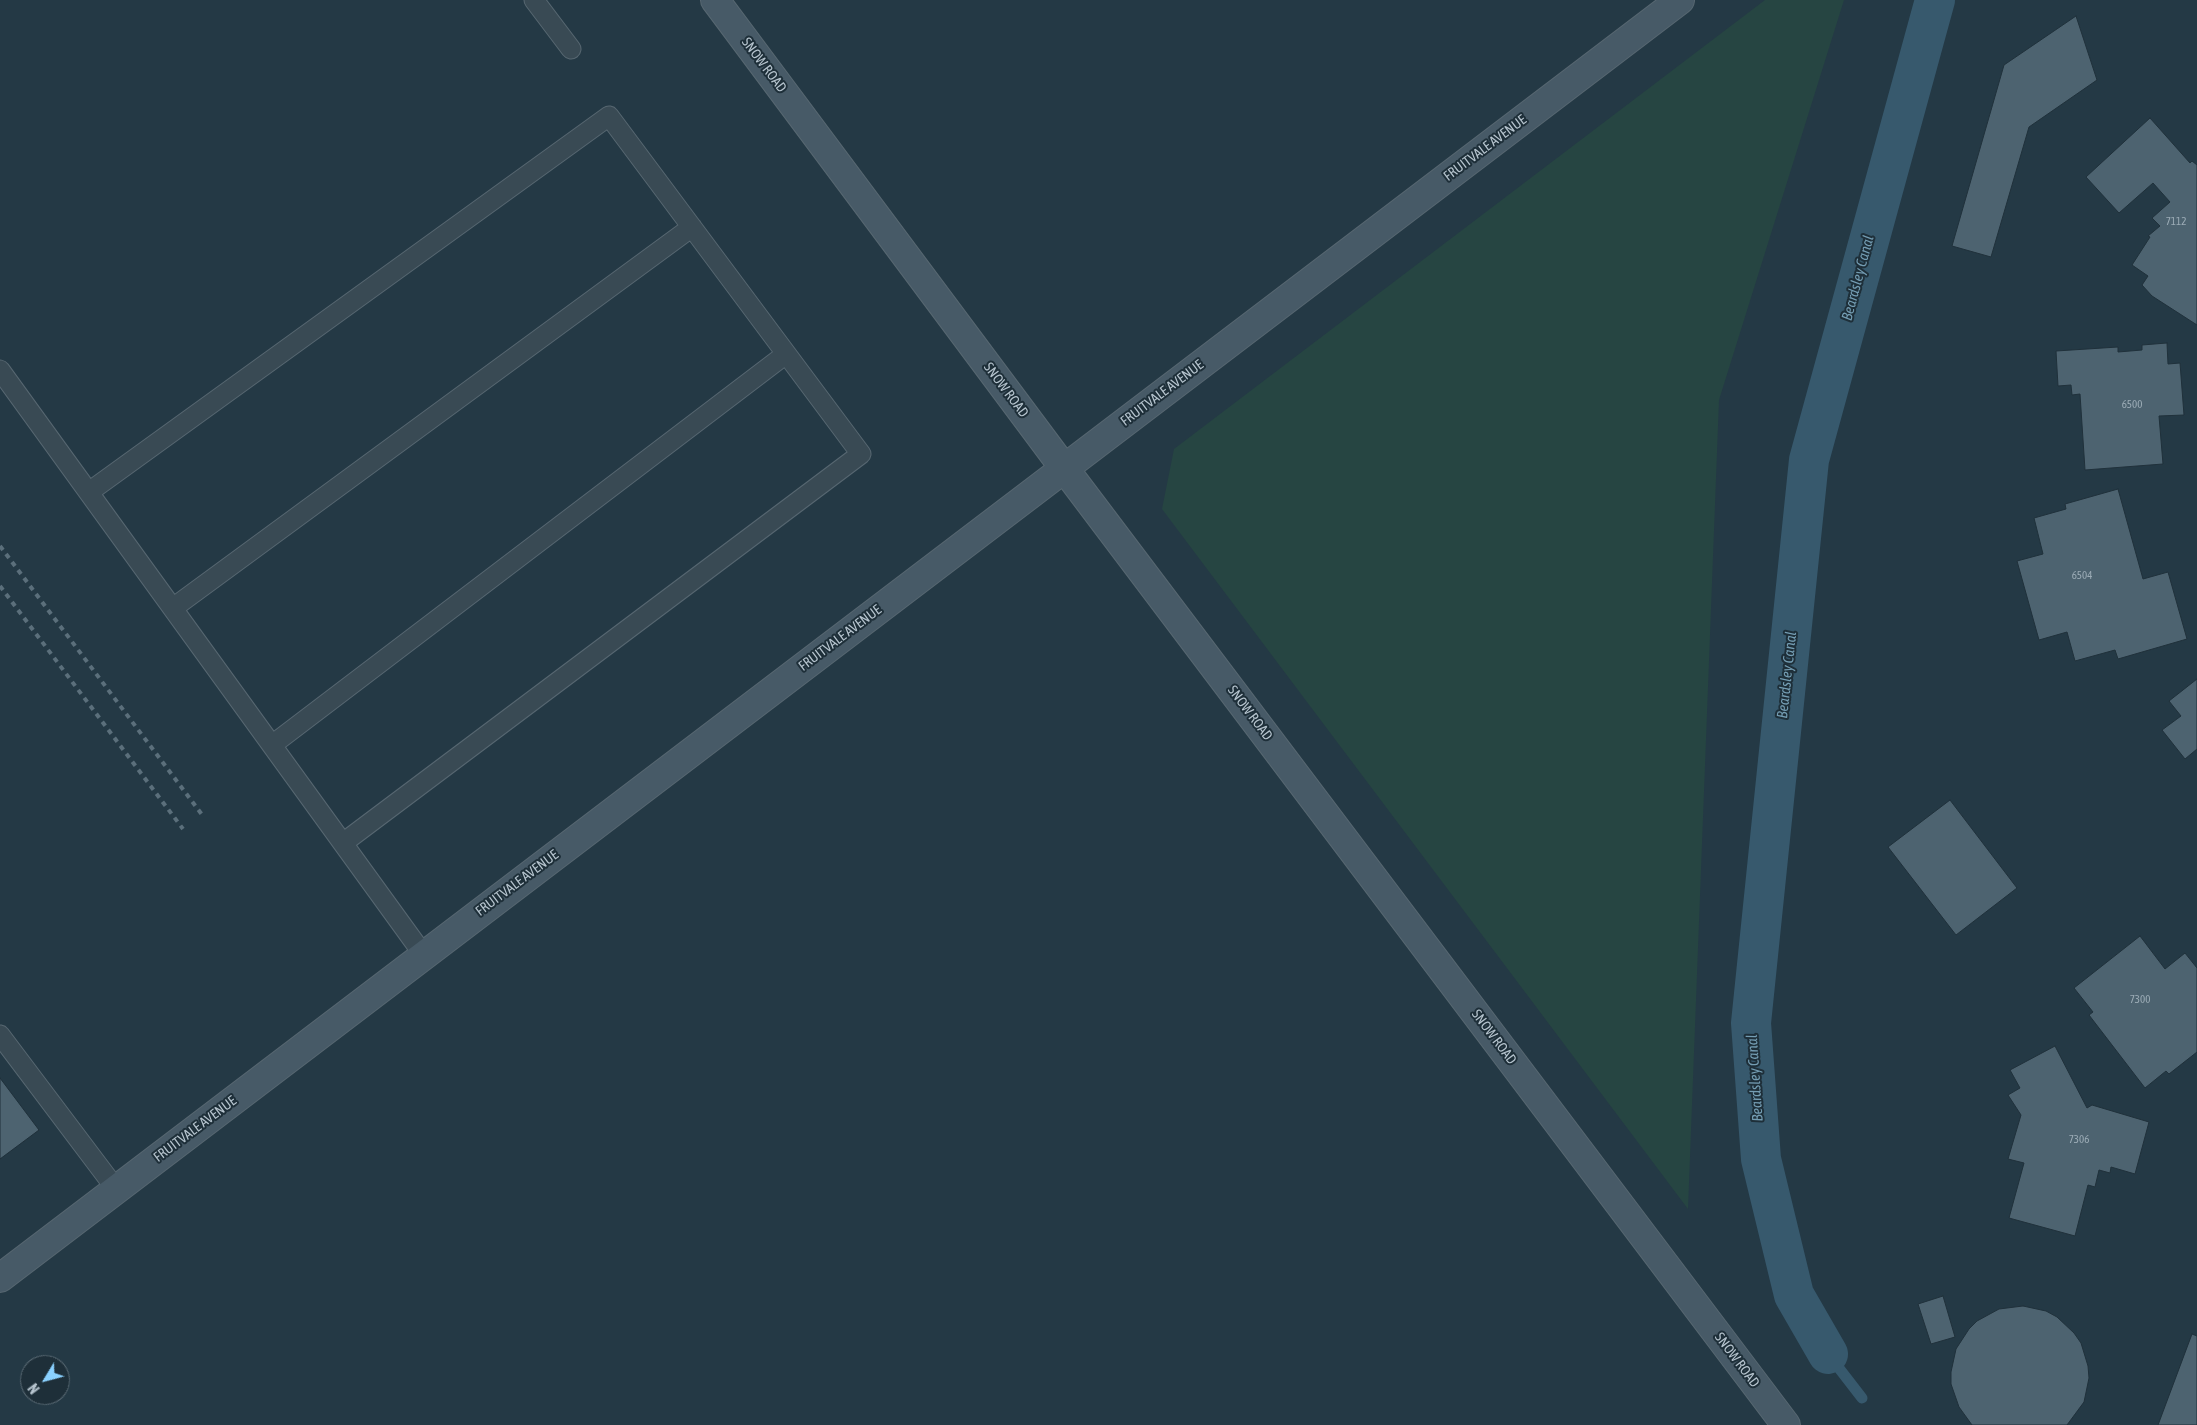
<!DOCTYPE html>
<html>
<head>
<meta charset="utf-8">
<style>
  body { margin:0 }
  #map { position:relative; width:2197px; height:1425px; overflow:hidden; background:#243945; font-family:"Asap Condensed",sans-serif }
  canvas { display:block }
  .north { position:absolute; left:20px; top:1355px; width:50px; height:50px; box-sizing:border-box; background:#1e2f39; border:1px solid #5b6b75; border-radius:50%; rotate:233deg; font-size:14px; font-weight:700; line-height:20px; text-align:center; color:#b6c4ce }
  .north::after { content:''; display:block; margin:auto; width:18px; height:22px; background:#8ad1ff; clip-path:polygon(50% 0,100% 100%,50% 72%,0 100%) }
</style>
</head>
<body>
<div id="map">
<canvas width="2197" height="1425"></canvas>
<div class="north">N</div>
</div>
<script>
const ctx = document.querySelector('canvas').getContext('2d');
ctx.lineJoin = 'round';
function paint(path, color) {
  ctx.fillStyle = color;
  ctx.fill(path, 'evenodd');
}
function poly(rows) {
  const path = new Path2D();
  for (const r of rows) {
    path.moveTo(r[0], r[1]);
    for (let i = 2; i < r.length; i += 2) path.lineTo(r[i], r[i + 1]);
  }
  return path;
}
function trace(path, color, width, dash) {
  ctx.strokeStyle = color;
  ctx.lineWidth = width;
  ctx.lineCap = dash ? 'butt' : 'round';
  ctx.setLineDash(dash || []);
  ctx.stroke(path);
}
function drawText(font, color, halo, rows, align = 'center') {
  ctx.font = font + ' "Asap Condensed",sans-serif';
  ctx.lineWidth = 4;
  ctx.setLineDash([]);
  ctx.textBaseline = 'middle';
  ctx.strokeStyle = halo;
  ctx.fillStyle = color;
  for (const [text, x, y, turn = 0] of rows) {
    ctx.save();
    ctx.translate(x, y);
    ctx.rotate((+turn || 0) * Math.PI / 180);
    ctx.textAlign = isNaN(turn) ? turn : align;
    if (halo) ctx.strokeText(text, 0, 0);
    ctx.fillText(text, 0, 0);
    ctx.restore();
  }
}
paint(poly([
  [1765,0,1844,0,1719,400,1688,1209,1162,509,1174,449]
]), '#264542');
trace(poly([
  [1828,1354,1862,1398]
]), '#37596d', 11);
trace(poly([
  [1828,1354,1794,1295,1761,1159,1751,1023,1809,460,1935,0]
]), '#37596d', 40);
const building = poly([
  [2076,16,2097,80,2029,127,1991,257,1952,246,2004,65,2076,16],
  [2150,118,2190,163,2192,161,2197,165,2197,325,2152,296,2142,285,2148,276,2132,265,2150,237,2148,236,2160,226,2152,218,2170,202,2153,183,2119,213,2086,177,2150,118],
  [2167,343,2168,364,2180,363,2184,415,2159,416,2163,464,2085,470,2080,394,2072,395,2071,385,2058,386,2056,351,2118,347,2118,352,2142,350,2142,345,2167,343],
  [2118,489,2143,579,2168,572,2187,639,2118,659,2115,650,2075,661,2067,632,2039,640,2017,561,2043,554,2034,518,2066,509,2065,504,2118,489],
  [2197,679,2197,749,2185,759,2162,730,2181,716,2169,701,2197,679],
  [1950,800,2017,888,1956,935,1888,847,1950,800],
  [2140,936,2165,969,2185,953,2197,968,2197,1052,2169,1074,2166,1071,2145,1088,2089,1015,2093,1012,2074,988,2140,936],
  [2055,1046,2087,1108,2092,1105,2149,1122,2135,1174,2111,1167,2110,1173,2099,1170,2095,1187,2088,1185,2075,1236,2009,1218,2024,1163,2008,1159,2021,1115,2008,1095,2020,1088,2010,1070,2055,1046],
  [0,1078,39,1130,0,1159,0,1078],
  [1943,1296,1955,1337,1931,1344,1918,1304,1943,1296],
  [2023,1306,2046,1311,2057,1317,2074,1333,2081,1343,2088,1366,2089,1378,2084,1402,2067,1425,1972,1425,1959,1407,1951,1384,1951,1372,1956,1349,1969,1329,1977,1321,1999,1309,2023,1306],
  [2192,1334,2197,1336,2197,1425,2158,1425,2192,1334]
]);
paint(building, '#4d6370');
trace(building, '#20313b', 1);
const lane = poly([
  [534,0,571,49],
  [0,370,423,954],
  [89,492,609,116,861,454,343,843],
  [173,608,692,227],
  [272,745,786,354],
  [0,1035,116,1189]
]);
const secondary = poly([
  [715,0,1064,468,1786,1425],
  [0,1278,1680,0]
]);
trace(lane, '#576771', 21);
trace(secondary, '#576771', 30);
trace(lane, '#394a54', 19);
trace(secondary, '#475a67', 28);
trace(poly([
  [0,546,203,816],
  [0,586,183,829]
]), '#5b6f7b', 4, [5, 5]);
drawText('11px', '#9cacb6', null, [
  ["7112",2176,222],
  ["6500",2132,405],
  ["6504",2082,576],
  ["7300",2140,1000],
  ["7306",2079,1140]
]);
drawText('14px', '#b6c4ce', '#1e2f39', [
  ["SNOW ROAD",764,65,53],
  ["FRUITVALE AVENUE",1485,148,-37],
  ["SNOW ROAD",1006,390,53],
  ["FRUITVALE AVENUE",1162,393,-37],
  ["FRUITVALE AVENUE",840,638,-37],
  ["SNOW ROAD",1250,713,53],
  ["FRUITVALE AVENUE",517,883,-37],
  ["SNOW ROAD",1494,1037,53],
  ["FRUITVALE AVENUE",195,1129,-37],
  ["SNOW ROAD",1737,1360,53]
]);
drawText('italic 15px', '#749db3', '#1e2f39', [
  ["Beardsley Canal",1858,278,-75],
  ["Beardsley Canal",1787,675,-84],
  ["Beardsley Canal",1755,1078,-94]
]);
</script>
</body>
</html>
